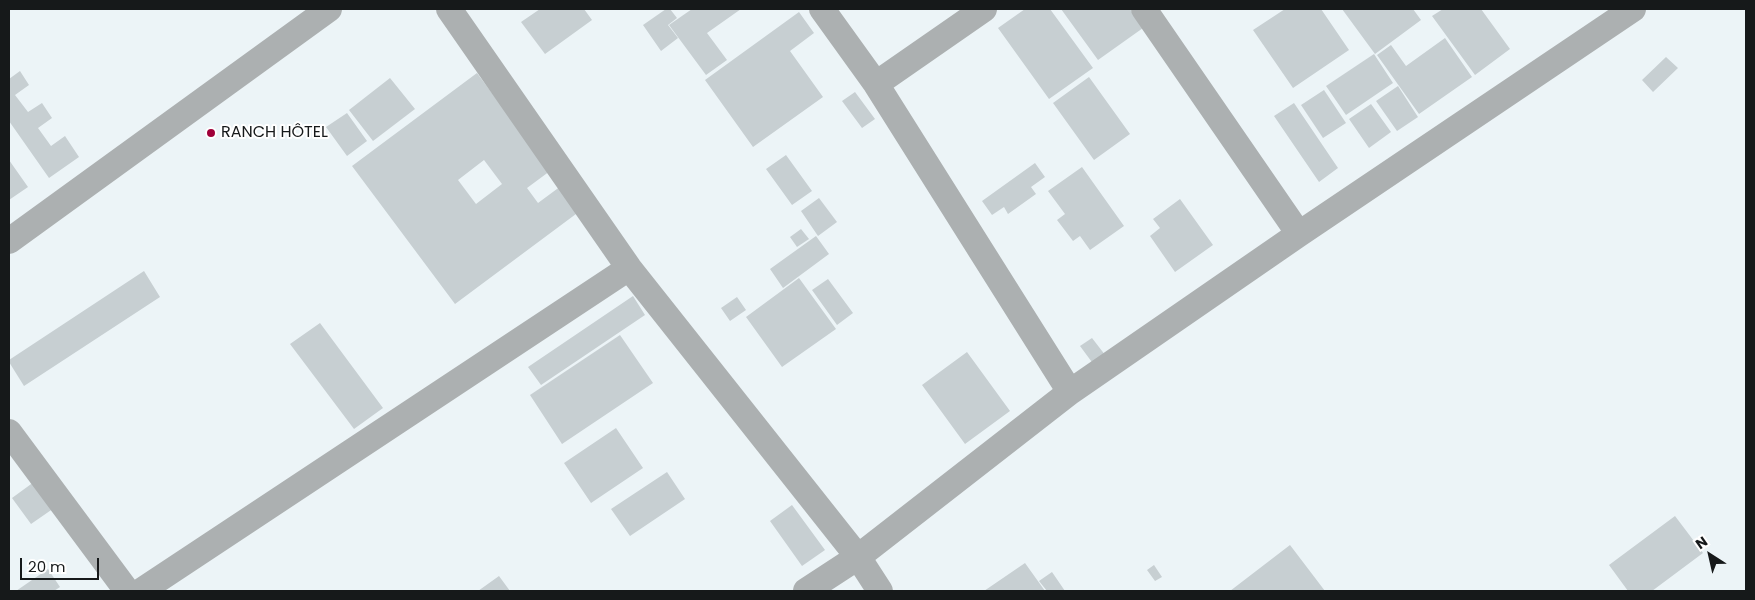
<!DOCTYPE html>
<html>
<head>
<meta charset="utf-8">
<style>
  body { margin:0 }
  #map { position:relative; width:1755px; height:600px; overflow:hidden; background:#ecf4f7; font-family:Poppins,sans-serif }
  canvas { display:block }
  .frame { position:absolute; inset:0; border:10px solid #16191a; pointer-events:none }
  .north { position:absolute; left:1685px; top:530px; width:50px; height:50px; -webkit-text-stroke:4px #fff; paint-order:stroke; rotate:325deg; font-size:14px; font-weight:700; line-height:20px; text-align:center; color:#16191a }
  .north::after { content:''; display:block; margin:auto; width:18px; height:22px; background:#16191a; clip-path:polygon(50% 0,100% 100%,50% 72%,0 100%) }
  .scale { position:absolute; left:20px; top:558px; width:79px; height:22px; box-sizing:border-box; border:2px solid #16191a; border-top:0; padding-left:6px; font-size:15px; line-height:18px; white-space:nowrap; color:#16191a; -webkit-text-stroke:4px #fff; paint-order:stroke }
</style>
</head>
<body>
<div id="map">
<canvas width="1755" height="600"></canvas>
<div class="frame"></div>
<div class="north">N</div>
<div class="scale">20 m</div>
</div>
<script>
const ctx = document.querySelector('canvas').getContext('2d');
ctx.lineJoin = 'round';
function paint(path, color) {
  ctx.fillStyle = color;
  ctx.fill(path, 'evenodd');
}
function poly(rows) {
  const path = new Path2D();
  for (const r of rows) {
    path.moveTo(r[0], r[1]);
    for (let i = 2; i < r.length; i += 2) path.lineTo(r[i], r[i + 1]);
  }
  return path;
}
function trace(path, color, width, dash) {
  ctx.strokeStyle = color;
  ctx.lineWidth = width;
  ctx.lineCap = dash ? 'butt' : 'round';
  ctx.setLineDash(dash || []);
  ctx.stroke(path);
}
function drawText(font, color, halo, rows, align = 'center') {
  ctx.font = font + ' Poppins,sans-serif';
  ctx.lineWidth = 4;
  ctx.setLineDash([]);
  ctx.textBaseline = 'middle';
  ctx.strokeStyle = halo;
  ctx.fillStyle = color;
  for (const [text, x, y, turn = 0] of rows) {
    ctx.save();
    ctx.translate(x, y);
    ctx.rotate((+turn || 0) * Math.PI / 180);
    ctx.textAlign = isNaN(turn) ? turn : align;
    if (halo) ctx.strokeText(text, 0, 0);
    ctx.fillText(text, 0, 0);
    ctx.restore();
  }
}
paint(poly([
  [540,9,584,9,592,20,545,54,521,22],
  [666,9,670,9,677,18,668,25,678,38,661,51,643,25],
  [692,9,741,9,707,33,727,60,706,75,669,25],
  [1025,9,1050,9,1093,68,1049,99,998,28],
  [1061,9,1130,9,1143,28,1098,60],
  [1285,9,1299,9,1300,10,1321,9,1349,50,1293,88,1253,30],
  [1342,9,1413,9,1421,20,1375,54],
  [1443,9,1481,9,1510,49,1475,75,1432,16],
  [799,12,814,33,790,51,823,97,753,147,705,80],
  [1445,38,1472,77,1419,114,1377,55,1391,45,1406,66],
  [1374,54,1393,83,1346,115,1326,86],
  [1666,57,1678,68,1653,92,1642,80],
  [20,71,29,85,15,95,28,112,42,103,52,118,38,128,51,146,65,136,79,157,49,178,9,121,9,79],
  [477,73,550,171,527,188,538,203,561,186,580,211,455,304,352,166],
  [484,160,502,184,476,204,458,180],
  [1089,77,1130,134,1094,160,1053,103],
  [390,78,415,109,373,141,349,110],
  [1398,86,1418,117,1397,131,1376,101],
  [1324,90,1346,123,1323,138,1301,105],
  [855,92,875,119,862,128,842,101],
  [1294,103,1338,168,1319,182,1274,116],
  [1371,104,1391,132,1369,148,1349,119],
  [347,113,367,141,347,156,326,127],
  [786,155,812,191,792,205,766,169],
  [9,160,28,187,9,200],
  [1035,163,1045,177,1031,187,1036,194,1008,214,1004,207,992,215,982,201],
  [1082,167,1124,226,1090,250,1080,236,1073,241,1057,220,1065,214,1048,191],
  [819,198,837,222,818,236,801,211],
  [1180,199,1213,245,1175,272,1150,236,1160,228,1153,219],
  [801,229,809,239,797,247,790,237],
  [816,236,829,254,783,288,770,269],
  [144,271,160,297,24,386,9,362,9,360],
  [799,278,836,329,782,367,746,317],
  [828,279,853,313,837,325,812,290],
  [633,296,645,315,541,385,528,367],
  [737,297,746,310,730,321,721,308],
  [320,323,383,408,354,429,290,344],
  [620,335,653,383,562,444,530,395],
  [1092,338,1109,360,1097,369,1080,346],
  [967,352,1010,411,965,444,922,385],
  [616,428,643,468,591,503,564,463],
  [667,472,685,499,630,536,611,509],
  [38,479,57,506,31,524,12,498],
  [792,505,825,550,802,566,770,521],
  [1675,516,1703,553,1652,591,1628,591,1609,565],
  [1290,545,1325,591,1230,591],
  [1025,563,1045,591,984,591],
  [1154,565,1162,577,1155,581,1147,570],
  [48,569,60,587,54,591,16,591],
  [1052,572,1065,591,1047,591,1039,581],
  [499,576,510,591,478,591]
]), '#c7cfd2');
trace(poly([
  [449,9,629,268,858,557,880,591],
  [822,9,876,84,1070,392],
  [1144,9,1299,234],
  [876,84,984,9],
  [9,241,329,9],
  [9,432,127,591],
  [141,591,629,268],
  [806,591,858,557,1070,392,1299,234,1633,9]
]), '#acb0b1', 26);
for (const [x, y, r, color] of [
  [211,133,5,"#a00039"]
]) {
  const dot = new Path2D();
  dot.arc(x, y, r, 0, 2 * Math.PI);
  ctx.fillStyle = color;
  ctx.fill(dot);
  trace(dot, '#fff', 2);
}
drawText('16px', '#16191a', '#fff', [
  ["RANCH HÔTEL",221,133]
], 'left');
</script>
</body>
</html>
